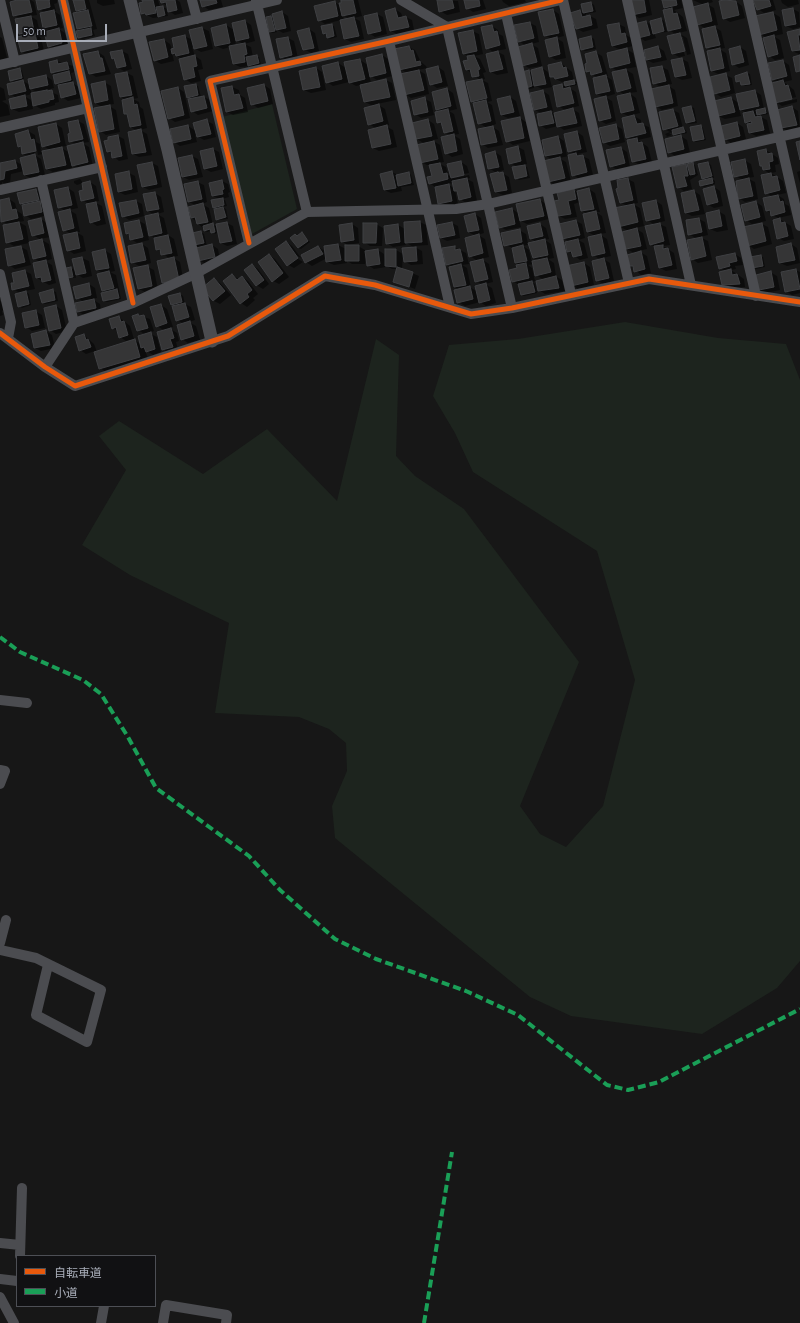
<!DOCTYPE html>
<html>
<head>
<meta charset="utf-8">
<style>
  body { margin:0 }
  #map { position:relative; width:800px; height:1323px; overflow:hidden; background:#171717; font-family:"Alegreya Sans","Noto Sans JP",sans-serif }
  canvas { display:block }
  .legend { position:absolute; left:16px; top:1255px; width:140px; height:52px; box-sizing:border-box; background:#111113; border:1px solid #4d4f55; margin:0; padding:5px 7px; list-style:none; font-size:12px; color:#a8adb8 }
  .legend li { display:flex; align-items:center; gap:8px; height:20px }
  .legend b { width:20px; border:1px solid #4d4f55 }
  .scale { position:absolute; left:16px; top:24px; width:91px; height:18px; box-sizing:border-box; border:2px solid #a8adb8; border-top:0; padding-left:5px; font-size:12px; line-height:14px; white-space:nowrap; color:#a8adb8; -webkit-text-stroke:3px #111113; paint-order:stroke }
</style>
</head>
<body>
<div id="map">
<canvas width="800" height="1323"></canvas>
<ul class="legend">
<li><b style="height:5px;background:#e8590c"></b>自転車道</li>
<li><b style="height:5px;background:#1a9f57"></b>小道</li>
</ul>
<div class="scale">50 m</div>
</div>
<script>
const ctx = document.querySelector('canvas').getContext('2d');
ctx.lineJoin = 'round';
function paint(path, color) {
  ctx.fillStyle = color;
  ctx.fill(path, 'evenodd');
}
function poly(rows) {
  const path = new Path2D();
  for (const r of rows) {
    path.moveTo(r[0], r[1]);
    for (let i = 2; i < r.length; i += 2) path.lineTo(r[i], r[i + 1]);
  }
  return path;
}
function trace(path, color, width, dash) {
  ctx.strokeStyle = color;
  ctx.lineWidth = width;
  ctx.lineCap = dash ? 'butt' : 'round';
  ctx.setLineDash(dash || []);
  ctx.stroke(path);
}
paint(poly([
  [272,104,297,209,252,234,222,117],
  [625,322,718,338,786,344,800,380,800,961,777,988,702,1034,571,1016,530,997,335,838,332,806,347,771,346,743,329,729,299,717,215,713,229,623,130,575,82,545,126,470,99,436,119,421,203,474,267,429,337,501,376,339,399,355,396,456,415,476,464,509,579,662,520,806,540,834,566,847,603,806,635,680,597,551,473,472,455,433,433,396,449,345,518,339]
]), '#1d241e');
paint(poly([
  [18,0,31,0,34,2,37,15,30,16,37,20,40,34,36,35,41,38,44,51,28,55,21,51,25,36,20,33,21,19,14,15],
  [37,0,57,0,57,3,54,4,56,11,54,11,60,15,63,28,59,29,65,33,68,47,55,50,49,46,51,31,44,28,46,13,39,9],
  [74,0,89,0,97,29,93,30,95,36,82,39,79,37,82,31,78,28,80,13,77,11],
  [97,0,114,0,115,4,103,6,97,3],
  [143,0,158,0,160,7,166,8,168,16,153,18,142,13],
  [161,0,177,0,180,2,183,13,175,15,169,11,167,6,162,2],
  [201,0,221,0,223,7,209,10,203,6],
  [341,0,358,0,362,16,354,18,360,21,364,39,351,42,345,39,341,20,325,24,319,20,335,2,342,7],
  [343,15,349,19,344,20],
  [440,0,458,1,460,12,447,15,440,11],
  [465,0,483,0,486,9,473,12,467,8],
  [502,0,525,0,526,2,509,6,503,2],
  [630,0,649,0,652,15,639,18,633,14],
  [663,0,681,0,683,8,674,10,683,17,687,31,678,33,687,38,691,54,687,55,683,37,680,37,685,56,679,57,672,53,677,35,669,30,669,10,664,8],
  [693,0,712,0,713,2,707,4,714,8,718,25,713,26,721,31,725,48,719,49,726,53,730,71,718,74,712,71,713,51,707,47,706,29,698,24,704,5],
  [723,0,734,0,742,6,745,18,730,22,723,18],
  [754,0,773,0,776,10,764,13,758,9],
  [781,0,798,0,799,4,788,7,782,3],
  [591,3,594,5,596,12,586,14,586,16,590,16,596,19,598,28,583,32,576,28,580,11,585,14,583,5],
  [395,9,401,13,403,18,406,17,412,20,414,30,397,34,391,31],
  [793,9,799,12,800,27,793,29,786,26],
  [553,10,559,14,564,36,556,38,563,42,566,58,556,60,549,56,551,39,545,35],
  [282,12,288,16,291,31,283,33,276,29,277,32,273,33,270,32,271,17,274,18],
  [773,13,780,17,783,34,773,36,780,40,784,58,775,60,769,56,767,38,760,34],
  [377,14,383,17,387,34,375,37,369,33],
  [661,19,664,21,667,32,654,33,656,38,645,41,639,37,636,24,646,22,652,25],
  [245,21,251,25,255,41,244,44,251,47,253,57,259,57,261,65,240,67,234,64,230,47,223,49,216,46,226,25,234,30],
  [235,39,243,44,236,46],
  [530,23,536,26,539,42,531,44,538,48,542,66,529,68,523,65,526,46,519,41],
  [618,24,625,27,626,35,631,38,633,46,624,48,633,53,636,67,625,69,633,74,637,92,629,93,636,98,640,113,632,115,641,120,641,124,649,127,651,137,638,140,648,147,652,162,639,165,633,161,633,140,627,137,630,117,622,113,625,95,618,91,619,72,611,67,621,50,612,46],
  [331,25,334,26,337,37,330,39,324,33],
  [492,26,498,30,499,34,503,36,506,49,496,51,504,55,508,73,497,75,491,72,495,53,487,48],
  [202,28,209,31,213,49,201,52,192,47,195,56,201,60,203,69,198,70,201,81,191,83,185,79,182,59,172,53,174,61,161,64,154,60,164,40,170,44,172,49,175,49,184,36,193,40,190,31],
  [309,29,315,33,319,51,311,53,304,49],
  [800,30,800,54,799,54,792,51,788,32],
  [472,31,479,34,483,54,474,56,480,59,486,72,483,73,485,79,482,80,488,83,492,101,487,102,492,105,496,124,491,126,499,131,503,145,488,148,482,144,487,128,479,123,476,103,471,101,480,80,466,69,469,61,468,56,463,53],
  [0,37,2,38,7,58,0,60],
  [591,37,594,39,596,49,585,51,582,49],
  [288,38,294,41,298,58,288,61,281,57],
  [409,47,415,50,421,62,426,66,427,68,418,70,425,74,429,94,411,98,405,94,407,73,400,69],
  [658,47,664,51,667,60,653,63,647,60],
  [740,47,746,51,749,65,739,68,733,64],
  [122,51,128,54,132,69,124,71,117,67,116,60,113,58,112,53],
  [98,52,104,56,111,74,96,77,90,73],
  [595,52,602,56,608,76,606,76,612,80,615,94,605,97,612,101,616,121,606,124,599,120,604,97,597,94,598,78,587,71,589,64],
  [382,55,388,59,392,76,377,80,369,75,371,83,386,80,392,83,396,100,377,104,385,109,389,125,385,126,393,130,397,147,379,151,373,148,377,129,369,124,373,106,365,102,361,85,356,86,349,82,333,86,327,82,338,63,346,68,360,60,368,65],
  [682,59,688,62,692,78,682,80,676,77],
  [57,61,73,66,75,72,71,73,73,81,71,82,79,87,81,98,68,101,62,97,59,85,55,83,56,75,52,72,50,62],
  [783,61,789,65,792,80,784,82,794,90,796,97,780,101,780,103,797,99,797,102,782,106,776,102,778,83,772,79],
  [561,63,572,72,574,81,577,82,577,85,568,87,576,92,579,106,571,108,579,113,582,126,564,130,558,126,546,129,540,125,543,114,535,110,543,91,549,95,553,111,550,111,556,115,567,111,558,106,562,85,567,87,565,81,562,82,551,77,549,66],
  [438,67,444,71,448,86,437,88,431,84],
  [662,67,668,70,672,84,667,85,675,90,678,106,662,110,656,106,662,88,654,83],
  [316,68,322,72,326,90,311,93,304,90],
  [542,68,548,72,552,87,542,89,534,85,534,88,529,89,526,87,528,71,533,74],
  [20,69,22,71,24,79,21,80,30,85,46,76,52,80,54,88,46,90,58,95,59,102,55,103,55,105,41,109,34,105,32,94,24,96,31,100,33,109,19,112,12,109,10,100,17,98,10,94,15,83,11,80],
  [30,88,38,93,32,94],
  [127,73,133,76,138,98,133,99,139,102,140,107,143,109,147,128,140,130,147,134,152,155,139,157,133,154,138,131,130,127,128,116,125,114,126,100,121,97],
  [747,73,750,74,752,85,745,86,742,82,737,81],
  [726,75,732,78,735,93,721,97,715,93],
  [104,82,111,86,114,104,107,105,116,110,120,132,106,135,100,131,104,108,95,103],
  [196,85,198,86,201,97,204,97,210,100,213,111,198,115,192,111,192,100,188,97],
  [264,85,270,89,273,104,258,108,252,104],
  [0,87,4,89,6,100,2,101,8,105,10,115,0,117,0,121],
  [232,87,239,90,240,95,245,98,248,112,233,115,227,112,222,89],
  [178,88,184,92,190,118,175,122,169,118],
  [447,89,453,93,457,109,449,111,454,114,459,134,453,135,460,139,463,154,452,157,446,153,451,136,445,132,443,125,438,122,442,112,437,109],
  [755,91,761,95,764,109,767,111,768,114,759,116,767,120,770,133,756,136,750,133,751,125,746,122,747,113,739,109,741,116,725,119,718,116,731,98,739,103],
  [510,97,516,101,520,116,508,118,501,115],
  [425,99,431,102,434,115,421,118,415,114],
  [691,107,694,108,697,123,690,124,687,123,684,108],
  [792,107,798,111,800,129,788,131,782,128],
  [673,110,679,113,683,128,686,130,687,133,679,135,687,140,690,153,675,156,669,152,679,137,673,132,669,133,672,135,666,137,667,136,665,134,670,132,664,129],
  [520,118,526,122,530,141,513,145,507,141],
  [428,120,434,124,438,139,432,140,440,145,444,162,438,163,446,167,448,175,451,177,461,162,467,166,469,173,455,176,455,178,469,175,470,178,467,179,473,182,477,201,466,203,460,199,458,193,455,191,458,204,445,207,439,203,437,188,429,183,433,177,430,165,427,165,421,162,425,144,417,139],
  [453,183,454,188,447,184],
  [78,121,84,124,89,142,82,143,89,147,93,166,79,169,71,164,72,168,53,172,47,169,43,154,38,155,35,141,33,141,36,156,41,159,45,175,31,178,24,175,24,171,11,174,10,183,5,184,2,182,2,184,0,185,0,164,15,161,22,165,28,156,23,154,22,148,19,146,28,131,35,135,36,142,40,144,41,152,50,150,43,146,56,124,62,128,66,146,60,147,70,153,77,145,70,141,71,133,69,123],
  [207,121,213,124,216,137,204,140,195,135,197,142,180,146,174,142,188,126,196,131],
  [737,123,743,127,746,139,731,143,725,139],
  [615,125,622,129,625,142,610,146,603,142],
  [701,126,703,128,706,140,696,142,694,140],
  [577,132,583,136,587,152,577,154,589,159,593,175,579,179,573,175,569,156,559,158,566,162,571,181,555,185,549,181,553,160,546,156,558,137,564,141,567,156,574,154,569,151],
  [118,136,124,139,128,159,119,161,108,151],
  [518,147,524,150,527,164,523,165,527,167,530,178,519,180,516,178,518,167,510,163],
  [621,148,627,152,630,167,617,170,611,166],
  [213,149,219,152,223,169,211,172,205,169],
  [766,150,778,158,779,164,775,165,776,172,771,173,783,181,786,193,777,195,784,199,785,204,789,206,791,215,778,218,791,226,794,239,784,241,778,238,780,219,772,215,767,210,773,197,766,193,771,174,764,170,761,165],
  [495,152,501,156,504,170,495,172,489,168],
  [192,156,198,159,203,177,189,180,183,177,179,159],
  [744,160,751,164,754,177,747,178,755,182,758,199,745,202,739,198,743,180,735,176],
  [152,163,158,166,162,187,149,190,143,187],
  [692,163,695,165,698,175,690,180,692,189,684,191,678,187,686,165,689,167],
  [708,163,711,165,714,178,711,178,715,181,715,184,704,187,701,185,706,180,702,178],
  [800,171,800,183,797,172],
  [392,172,398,175,409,173,411,175,414,185,401,187,402,191,391,193,384,190],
  [129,173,135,176,138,192,125,195,119,192],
  [502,173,509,177,512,193,503,195,496,192],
  [80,179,84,184,90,182,96,186,99,201,94,202,102,206,106,224,97,226,91,222,89,204,82,200,84,191,83,183,77,185,74,183,74,181],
  [627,179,634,182,638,203,633,204,640,208,644,226,635,228,643,233,647,249,638,251,647,256,651,273,641,275,631,266,636,254,627,249,628,231,619,226,627,206,620,202],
  [222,181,228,184,230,192,228,193,229,197,222,199,225,200,227,206,222,207,226,209,228,219,220,220,217,219,217,209,214,207,219,199,213,196],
  [197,182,204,185,207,202,202,204,209,208,213,225,218,227,227,223,233,226,237,244,227,246,221,243,218,228,216,228,217,233,215,234,212,230,207,232,191,217,197,206,189,202],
  [714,187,720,191,723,206,714,208,707,204],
  [68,188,74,192,78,208,69,210,76,214,80,232,76,232,83,236,86,251,74,254,68,250,71,234,64,230,65,211,59,207],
  [589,189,595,193,600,212,596,212,602,216,606,233,599,234,607,239,611,256,602,258,610,263,614,281,603,284,597,280,601,260,593,255,595,236,588,232,584,215,588,214,582,211,580,202,574,204,577,217,565,219,559,216,560,201,573,190,577,192],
  [36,190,42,193,48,215,31,219,25,215,23,205,20,203],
  [694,191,700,195,705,214,692,216,686,213,682,194],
  [155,193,161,197,164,212,157,214,164,218,168,235,174,239,178,256,172,257,180,262,184,283,169,286,163,283,170,259,157,249,155,238,150,235,155,215,148,211],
  [9,199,15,203,17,211,22,214,24,221,19,222,26,226,29,243,14,246,7,242,9,225,2,221,0,201],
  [540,200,546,204,549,219,527,224,519,220,521,227,506,230,500,227,512,209,520,214],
  [136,201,142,204,144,216,129,220,123,216],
  [656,201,662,205,665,221,657,223,666,227,670,245,663,246,674,253,677,269,666,271,660,268,655,247,650,244,655,225,647,220],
  [756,202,762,206,766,221,752,224,746,220],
  [718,211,725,215,728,230,717,232,710,229],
  [475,214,481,218,484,233,478,235,485,239,489,257,476,260,470,256,476,236,468,232],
  [41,219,47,223,50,237,40,239,49,244,52,259,45,261,52,265,56,283,49,285,37,278,41,263,34,258,41,240,33,235],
  [699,219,705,222,708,235,700,237,708,241,712,260,698,263,692,259,697,239,689,234],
  [139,221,145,224,149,240,137,243,131,239,130,236,127,233,125,224],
  [576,221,582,224,585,238,578,240,584,243,588,258,580,260,568,251,570,242,563,238],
  [420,222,426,225,428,245,413,246,422,251,423,264,411,265,404,261,415,248,405,242,406,245,393,247,387,243,398,225,405,229,405,223],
  [452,223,458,226,460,238,447,241,441,238,438,226],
  [352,224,358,228,359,243,348,245,341,241],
  [376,224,383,228,382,246,370,246,364,242],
  [540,224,546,228,549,239,545,240,551,244,554,258,548,259,554,263,556,276,555,276,562,280,565,291,545,294,539,290,544,280,536,275,534,264,528,265,532,268,535,281,532,282,535,284,537,293,524,296,522,295,519,285,513,281,521,265,516,263,513,248,505,245,519,230,526,234,528,244,537,242,531,239,528,227],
  [530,244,534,258,540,261,532,263,529,250,523,246],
  [762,224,768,227,772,244,754,249,748,245],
  [201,232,204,234,207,246,212,245,218,249,220,260,206,264,199,260,200,248,195,245,193,234],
  [302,234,310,242,301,249,298,248,296,235,298,237],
  [286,242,292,246,301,258,294,254,293,256,303,262,294,268,288,265],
  [142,244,148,248,151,263,139,266,132,262],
  [791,244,797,248,800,263,787,266,780,263],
  [338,245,346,249,358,246,365,250,365,252,378,250,384,254,385,260,386,250,396,250,403,254,402,269,419,276,415,289,394,281,397,269,392,269,385,265,386,267,374,269,368,265,366,253,365,264,352,264,346,260,347,263,334,265,327,262,327,258,312,266,306,262,318,247,325,251],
  [21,247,27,250,31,265,15,269,9,265],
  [454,247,466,253,469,264,462,265,467,268,471,288,477,291,483,285,476,281,483,260,489,264,493,282,485,284,492,288,496,303,486,306,480,302,465,306,458,302,459,290,455,287,452,267,447,264],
  [104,250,111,254,115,271,110,272,116,275,121,299,107,302,104,300,107,292,103,290,103,273,97,270,93,252],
  [735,254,741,258,743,265,735,266,736,269,731,270,744,279,745,287,729,288,723,284,725,271,720,268],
  [269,255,275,259,289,277,279,284,273,281],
  [760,256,763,257,765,267,756,269,753,267],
  [82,258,89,261,92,276,83,278,75,273,76,278,69,277,71,268,76,271,73,260],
  [584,263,590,267,594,285,578,289,572,285],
  [252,265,258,269,269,284,263,289,256,285],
  [148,267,154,270,158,290,145,292,139,289],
  [796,270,800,272,800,293,792,295,786,291],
  [25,271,31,274,35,289,25,291,29,294,31,305,22,308,19,306,20,293,13,289],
  [770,272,777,276,780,290,766,293,760,290],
  [232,275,239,279,242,277,248,281,258,294,253,298,255,300,247,307,241,303],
  [214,279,220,283,231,295,220,304,214,301,203,288],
  [89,284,95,288,97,298,92,299,100,304,101,311,84,315,78,311,84,302,77,298],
  [53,291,56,292,58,301,45,304,43,302],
  [180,294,183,296,185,304,191,307,195,320,189,322,196,326,200,340,188,343,182,339,184,324,177,320,175,306,172,304],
  [0,301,2,302,4,310,2,311,3,315,0,316],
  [161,305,167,309,173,327,169,328,177,333,179,341,176,342,178,350,169,353,163,349,165,331,157,326],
  [56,306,62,310,67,331,56,334,50,330],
  [35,311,42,315,45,328,32,331,26,327],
  [138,315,150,319,154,331,149,333,157,337,161,352,153,355,145,350,149,362,109,374,100,368,95,351,86,354,80,350,84,335,94,344,97,352,134,340,141,344,146,335,138,330],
  [119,317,130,326,134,339,126,341,120,337,118,331,112,328,110,320],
  [46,331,52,335,55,348,41,351,35,348]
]), '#0007');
const building = poly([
  [17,0,29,0,32,12,13,16,10,2,17,0],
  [36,0,50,0,49,0,50,7,38,10,36,0],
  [73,0,84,0,86,9,76,11,73,0],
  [142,0,153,0,156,13,146,15,145,13,141,14,139,3,143,2,142,0],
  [160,0,175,0,177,10,168,12,166,2,161,3,160,0],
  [200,0,216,0,217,3,202,7,200,0],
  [341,0,353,0,356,13,342,16,339,3,341,3,341,0],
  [437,0,452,0,454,8,439,12,437,0],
  [464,0,479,0,480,6,466,9,464,0],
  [629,0,644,0,646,12,632,15,629,0],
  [662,0,676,0,677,5,664,8,662,0],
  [724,0,736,1,739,15,723,19,719,1,724,0],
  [753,0,769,0,771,6,757,10,753,0],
  [335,1,338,16,318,21,314,6,335,1],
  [591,2,593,11,583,13,581,4,591,2],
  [708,3,712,21,697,25,693,7,708,3],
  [163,6,165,15,158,17,156,7,163,6],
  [395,8,398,18,406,16,409,27,390,31,385,11,395,8],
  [672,8,673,14,677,13,681,28,668,31,663,10,672,8],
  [793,8,796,24,785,26,782,10,793,8],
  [553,9,559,33,544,36,538,12,553,9],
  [54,10,57,25,43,28,40,13,54,10],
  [88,10,92,26,77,29,73,13,88,10],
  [580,10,582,17,590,15,592,25,576,29,570,13,580,10],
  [282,11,286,28,276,30,272,14,282,11],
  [773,12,777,30,759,35,755,16,773,12],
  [377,13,381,31,368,34,364,16,377,13],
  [31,16,34,31,19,34,15,19,31,16],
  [271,16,275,31,269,32,266,17,271,16],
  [354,17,359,36,344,39,340,20,354,17],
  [661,18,664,31,653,34,650,21,661,18],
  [245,20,249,38,236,41,232,23,245,20],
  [646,21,650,35,638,38,634,24,646,21],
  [530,22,534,38,518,42,514,25,530,22],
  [619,23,621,34,625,33,627,42,612,46,607,25,619,23],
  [226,24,230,43,215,46,211,28,226,24],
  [332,24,334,36,327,38,326,33,323,34,321,26,332,24],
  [492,25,494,32,497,31,500,45,486,49,481,27,492,25],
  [715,26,720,45,706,48,702,29,715,26],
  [202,27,207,46,194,49,189,30,202,27],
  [59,28,62,43,48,47,44,32,59,28],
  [91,28,92,35,78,38,76,31,91,28],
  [309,28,314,48,303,50,297,31,309,28],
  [800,29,800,35,798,35,800,50,792,51,787,32,800,29],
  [473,30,477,51,463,54,458,33,473,30],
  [35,33,38,48,21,52,17,37,35,33],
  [680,33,685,51,672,54,667,36,680,33],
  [185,35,189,53,176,56,175,53,172,54,171,49,174,48,172,38,185,35],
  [774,35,778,54,768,57,763,38,774,35],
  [591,36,593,47,581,50,579,39,591,36],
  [288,37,292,55,280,58,276,39,288,37],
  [557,37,560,54,549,57,545,40,557,37],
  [164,39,168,57,154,61,149,42,164,39],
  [245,43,247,54,244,55,245,62,233,64,229,46,245,43],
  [532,43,537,62,522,66,518,47,532,43],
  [409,46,411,51,413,50,416,62,420,61,421,65,399,70,394,49,409,46],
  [658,46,661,57,646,60,644,50,658,46],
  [740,46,744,62,732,65,729,49,740,46],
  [627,48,630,63,610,68,607,53,627,48],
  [720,48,724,68,711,71,707,51,720,48],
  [122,50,126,66,117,68,114,58,112,59,110,52,122,50],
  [98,51,100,58,102,58,105,71,89,74,83,54,98,51],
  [498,51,503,69,490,72,486,54,498,51],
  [596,51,602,72,591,75,590,71,586,72,585,64,587,63,585,54,596,51],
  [382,54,386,73,370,77,366,58,382,54],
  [195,55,197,66,193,67,195,77,184,80,179,59,195,55],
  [257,55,259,63,248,66,246,57,257,55],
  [474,55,480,69,478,70,479,76,472,77,470,69,466,70,463,61,468,60,467,56,474,55],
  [800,55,800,71,796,72,793,57,800,55],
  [682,58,686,75,675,77,671,60,682,58],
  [360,59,365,79,349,83,344,62,360,59],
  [57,60,58,64,67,62,69,69,51,73,49,62,57,60],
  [783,60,787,76,772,80,768,63,783,60],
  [338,62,342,79,326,83,322,66,338,62],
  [561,62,563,68,566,67,568,76,555,79,554,77,550,77,548,65,561,62],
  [438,66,442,82,430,85,426,69,438,66],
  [662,66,666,81,653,84,650,68,662,66],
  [316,67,320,87,303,90,299,71,316,67],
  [542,67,546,84,534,86,531,70,542,67],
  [20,68,22,78,10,81,8,71,20,68],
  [626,69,631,88,617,92,612,72,626,69],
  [419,70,424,90,404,95,400,74,419,70],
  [529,70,532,86,526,88,522,72,529,70],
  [69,71,71,80,55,84,53,75,69,71],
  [127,72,132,95,120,97,115,74,127,72],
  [747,72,750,84,741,85,740,81,736,82,735,76,747,72],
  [726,73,730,90,714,94,710,77,726,73],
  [46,75,48,85,30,89,28,79,46,75],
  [606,75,610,91,596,94,593,78,606,75],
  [386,79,390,97,364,102,360,85,386,79],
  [482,79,487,98,471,102,466,82,482,79],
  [23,80,26,91,9,95,7,84,23,80],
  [574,80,575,84,565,86,564,82,574,80],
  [783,80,785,86,788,85,792,99,775,103,768,84,783,80],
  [105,81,108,100,95,103,91,84,105,81],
  [73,82,76,94,61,98,58,85,73,82],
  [196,84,198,95,187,98,184,86,196,84],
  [264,84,268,101,251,105,247,88,264,84],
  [562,84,563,89,570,87,574,103,557,107,553,86,562,84],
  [669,85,673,103,655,107,651,89,669,85],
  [232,86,234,95,239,94,243,108,226,112,221,88,232,86],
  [178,87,184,115,168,119,161,91,178,87],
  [447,88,451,106,436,110,432,92,447,88],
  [47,90,47,91,52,90,54,99,49,100,49,102,33,106,31,93,47,90],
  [543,90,547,107,534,110,530,93,543,90],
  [755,90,759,106,740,110,736,94,755,90],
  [630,93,634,110,621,113,617,96,630,93],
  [25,95,27,106,11,109,9,99,25,95],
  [204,96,207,108,191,112,188,99,204,96],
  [510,96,514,112,501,115,497,99,510,96],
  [606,96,611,118,599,121,594,99,606,96],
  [133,97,134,105,137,104,141,125,130,127,127,114,124,114,122,100,133,97],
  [425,97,428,112,414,115,411,101,425,97],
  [731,97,735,112,718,116,714,101,731,97],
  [486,100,491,121,478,124,473,103,486,100],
  [379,104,383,121,368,125,364,108,379,104],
  [110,105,114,129,99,132,94,108,110,105],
  [691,106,695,121,686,123,682,108,691,106],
  [792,106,797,125,781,128,777,110,792,106],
  [573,108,577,123,557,127,554,113,573,108],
  [765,108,766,113,757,115,756,110,765,108],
  [448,109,453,131,444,133,441,122,437,123,435,112,448,109],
  [673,109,678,126,663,130,659,112,673,109],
  [551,111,554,123,539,126,537,114,551,111],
  [753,111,755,117,761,116,764,130,749,133,747,124,752,123,751,121,745,123,743,113,753,111],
  [634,115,637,124,643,123,646,133,626,138,622,118,634,115],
  [520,117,524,138,506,142,501,121,520,117],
  [207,119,211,134,197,137,193,123,207,119],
  [428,119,432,136,416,139,412,123,428,119],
  [78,120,83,139,69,142,68,134,70,133,68,122,78,120],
  [737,122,740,136,724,140,721,126,737,122],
  [56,123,60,142,42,147,38,127,56,123],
  [616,124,619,139,603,143,599,128,616,124],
  [188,125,191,139,173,143,170,129,188,125],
  [387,125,391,144,372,148,368,130,387,125],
  [701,125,704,139,693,141,690,127,701,125],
  [493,126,497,142,481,145,478,129,493,126],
  [683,127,685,132,673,135,672,130,683,127],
  [141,129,146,152,132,154,128,132,141,129],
  [28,130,31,140,34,139,36,151,22,154,21,146,18,147,15,134,28,130],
  [577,131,581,149,568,152,564,134,577,131],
  [454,134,457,151,445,154,441,137,454,134],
  [118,135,122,156,112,158,111,151,107,152,104,141,108,140,108,137,118,135],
  [681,135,684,149,668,153,665,139,681,135],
  [558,136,562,153,545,156,542,140,558,136],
  [637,138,638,143,642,142,646,159,632,162,627,140,637,138],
  [434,141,438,159,420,163,416,145,434,141],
  [800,141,800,160,796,142,800,141],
  [83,142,88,162,72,166,67,146,83,142],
  [518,146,521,161,509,164,506,149,518,146],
  [62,147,66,165,46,169,42,151,62,147],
  [621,147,625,163,610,167,606,150,621,147],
  [213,148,217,166,204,169,200,151,213,148],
  [766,149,767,154,772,153,773,161,769,162,770,169,763,170,762,166,760,166,757,151,766,149],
  [495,151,499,167,488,169,485,154,495,151],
  [576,153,577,156,583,155,587,172,572,176,568,155,576,153],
  [35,154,39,172,24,175,20,158,35,154],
  [192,155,197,174,182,177,178,158,192,155],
  [560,157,565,178,548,182,543,161,560,157],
  [745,159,748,174,734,177,731,162,745,159],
  [15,160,17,168,5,171,4,179,0,180,0,163,15,160],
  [461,161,464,175,451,178,447,164,461,161],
  [152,162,157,184,142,187,137,165,152,162],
  [693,162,695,174,690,175,687,164,693,162],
  [708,162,712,176,702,179,698,164,708,162],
  [440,163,443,174,447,173,448,179,429,184,427,177,432,176,429,165,440,163],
  [686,164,688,176,684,176,687,186,677,188,672,167,686,164],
  [525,165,527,176,515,179,512,167,525,165],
  [129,171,132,189,118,192,115,174,129,171],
  [392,171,396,188,384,190,380,174,392,171],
  [409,172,411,183,398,186,396,175,409,172],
  [498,172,499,173,503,172,507,190,495,192,490,174,498,172],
  [771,173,772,177,777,176,780,190,765,194,761,175,771,173],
  [467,178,471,197,459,200,457,191,454,191,452,181,467,178],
  [628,178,633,200,620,203,616,189,618,188,617,180,628,178],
  [712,178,713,183,700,186,699,181,712,178],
  [749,178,753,196,738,199,736,181,749,178],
  [222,180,224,189,222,190,223,194,212,196,209,183,222,180],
  [90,181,94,198,81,201,79,191,83,190,82,183,90,181],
  [198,181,202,199,188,202,184,184,198,181],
  [449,184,452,201,438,204,435,187,449,184],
  [714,186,718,202,707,205,703,189,714,186],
  [68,187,72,205,58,208,54,190,68,187],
  [589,188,594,209,581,211,577,191,589,188],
  [36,189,39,200,20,204,17,193,36,189],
  [574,189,576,199,568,201,571,214,558,216,554,201,559,200,557,193,574,189],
  [694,190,699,210,685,213,681,193,694,190],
  [155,192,159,209,147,211,143,194,155,192],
  [778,195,780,202,783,201,785,212,771,216,770,210,766,211,763,198,778,195],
  [9,198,12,210,16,209,18,218,1,222,0,200,9,198],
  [223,198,224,205,213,208,211,200,223,198],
  [540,199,544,216,520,221,516,204,540,199],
  [136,200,139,213,122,217,119,203,136,200],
  [656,200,660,218,646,221,642,203,656,200],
  [40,201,42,212,24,216,22,205,40,201],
  [756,201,760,217,745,221,741,205,756,201],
  [96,202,100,220,90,223,86,204,96,202],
  [203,203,208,222,197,224,195,217,191,218,188,207,203,203],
  [634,204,638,222,618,227,614,208,634,204],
  [223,207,226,217,216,220,214,209,223,207],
  [512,208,515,224,499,228,495,212,512,208],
  [70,209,74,228,63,231,58,212,70,209],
  [719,210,722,226,709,229,706,213,719,210],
  [596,211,600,229,587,232,583,214,596,211],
  [158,213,162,233,149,236,145,216,158,213],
  [475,213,479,230,468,232,464,216,475,213],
  [41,218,44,233,32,236,28,221,41,218],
  [699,218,702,232,688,235,686,220,699,218],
  [780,218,781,223,785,222,788,236,777,239,773,220,780,218],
  [139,220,143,237,130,240,129,233,126,234,124,223,139,220],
  [576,220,580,235,562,239,559,224,576,220],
  [420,221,422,242,405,243,404,222,420,221],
  [19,222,23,239,6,243,3,225,19,222],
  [227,222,232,241,220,243,216,224,227,222],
  [452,222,455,235,440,238,437,225,452,222],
  [213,223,215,232,211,233,210,229,204,231,203,226,213,223],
  [352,223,354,240,341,242,339,225,352,223],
  [363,223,377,223,376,243,363,243,363,223],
  [540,223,543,236,530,239,527,226,540,223],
  [660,223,664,241,650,245,645,226,660,223],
  [762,223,766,241,747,246,743,227,762,223],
  [398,224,400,242,386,244,384,226,398,224],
  [637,228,641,246,626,249,622,232,637,228],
  [520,229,522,242,504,246,501,233,520,229],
  [201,231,204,243,194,245,192,233,201,231],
  [77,232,80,248,67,251,63,235,77,232],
  [302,232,308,241,298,248,290,238,295,234,297,236,302,232],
  [479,234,483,253,469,257,465,238,479,234],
  [601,234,605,253,592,256,588,237,601,234],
  [168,235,172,253,161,255,160,249,156,250,154,238,168,235],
  [702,237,706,256,691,260,687,240,702,237],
  [42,239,46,256,33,259,29,242,42,239],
  [545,239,548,255,533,258,528,243,545,239],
  [578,239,582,255,573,257,571,251,567,252,565,242,578,239],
  [286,241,298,258,287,266,275,249,286,241],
  [142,243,146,260,131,263,128,246,142,243],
  [791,243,795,260,779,263,776,247,791,243],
  [212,244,215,257,198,261,196,248,212,244],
  [338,244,341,260,326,262,324,246,338,244],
  [345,245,359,245,359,261,345,261,345,245],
  [523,245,527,261,515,263,512,248,523,245],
  [663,245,663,249,668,248,672,265,659,268,654,246,663,245],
  [21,246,25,262,8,266,5,249,21,246],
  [318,246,323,254,305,263,301,255,318,246],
  [455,246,455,250,460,249,463,261,446,265,442,248,455,246],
  [416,247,417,261,404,262,402,248,416,247],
  [105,249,109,268,96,270,92,252,105,249],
  [378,249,380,264,367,266,365,251,378,249],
  [385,249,396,249,396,267,385,266,385,249],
  [641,251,645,269,634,272,633,266,630,266,627,255,641,251],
  [735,253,737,261,729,263,730,266,719,269,716,257,735,253],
  [269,254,283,273,272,282,258,262,269,254],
  [761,255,763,266,752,268,750,257,761,255],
  [82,257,86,273,76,275,72,259,82,257],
  [174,257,179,280,162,283,157,261,174,257],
  [547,258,551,272,535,276,532,261,547,258],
  [604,258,609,278,596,281,592,261,604,258],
  [483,259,488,279,475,282,470,262,483,259],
  [46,260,51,280,42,282,41,277,36,278,33,263,46,260],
  [584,262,588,282,571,286,566,266,584,262],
  [526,263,529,278,512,282,509,270,517,268,516,265,526,263],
  [252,264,264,280,256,286,244,270,252,264],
  [461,264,466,285,454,287,449,267,461,264],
  [148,265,152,286,138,289,133,268,148,265],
  [71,267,73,277,68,278,66,268,71,267],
  [397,267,413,272,409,287,393,282,397,267],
  [731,269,732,275,737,274,740,284,722,285,719,272,731,269],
  [796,269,800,289,785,292,781,272,796,269],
  [25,270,29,286,12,290,11,283,14,283,12,273,25,270],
  [109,271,114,288,102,291,97,274,109,271],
  [771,271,774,287,759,290,756,275,771,271],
  [232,274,237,280,242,276,252,290,247,294,249,297,240,304,223,281,232,274],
  [556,276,559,288,538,291,536,281,556,276],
  [214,278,225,291,213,301,202,288,214,278],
  [532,281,535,292,521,295,518,284,532,281],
  [89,283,91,295,76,299,73,287,89,283],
  [486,283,490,300,479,303,475,286,486,283],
  [470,286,473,299,457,303,454,290,470,286],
  [53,289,55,300,42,303,39,293,53,289],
  [117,289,119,298,103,301,101,293,117,289],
  [26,291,29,304,18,307,15,294,26,291],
  [180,293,182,302,171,305,168,296,180,293],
  [94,299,96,308,77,312,75,303,94,299],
  [185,303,189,317,176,321,172,306,185,303],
  [161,304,167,323,156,327,150,307,161,304],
  [56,305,61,328,49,331,44,308,56,305],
  [36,310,39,325,25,328,22,313,36,310],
  [138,314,139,316,144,315,148,328,137,331,132,316,138,314],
  [119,316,121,322,124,321,128,335,119,338,116,327,112,329,109,319,119,316],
  [190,321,194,336,181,340,177,325,190,321],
  [171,328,174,338,170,339,173,347,162,350,157,332,171,328],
  [46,330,50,345,34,348,31,334,46,330],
  [151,332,155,349,146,352,144,347,141,348,138,336,151,332],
  [84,334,86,340,88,339,91,347,79,351,75,337,84,334],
  [135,339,140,357,99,369,94,352,135,339]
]);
paint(building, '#353536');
trace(building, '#3f4043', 1);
trace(poly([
  [0,0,15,62],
  [63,0,133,303],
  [192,0,197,19],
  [256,0,307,212],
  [401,0,447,27,512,308],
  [563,0,629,283],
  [627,0,691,285],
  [687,0,756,296],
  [748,0,800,226],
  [506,14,571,294],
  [389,41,450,307],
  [0,65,277,0],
  [0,128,88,108],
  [41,180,74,323],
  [0,190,102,167],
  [249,243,210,81,389,41,561,0],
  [0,274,11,322,8,338],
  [0,333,45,367,75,386,228,336,325,276,375,285,471,314,512,308,649,279,800,302],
  [45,367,74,323,133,303,195,274,307,212,456,209,488,204,800,132],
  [0,700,27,703],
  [0,770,5,771,0,784],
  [0,943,6,920],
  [0,950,36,958,101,990,87,1042,36,1015,48,965],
  [0,1243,20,1245],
  [20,1256,22,1188],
  [0,1279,17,1281],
  [0,1297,14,1323],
  [101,1323,104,1306],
  [163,1323,166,1305,227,1315,226,1323]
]), '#4b4c50', 10);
trace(poly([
  [130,0,168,150,212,341]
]), '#4b4c50', 13);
trace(poly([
  [0,637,20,652,83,680,101,694,128,737,156,788,249,856,280,890,335,939,376,959,466,991,518,1015,607,1085,628,1090,659,1082,800,1009],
  [424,1323,452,1152]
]), '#1a9f57', 4, [8, 4]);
trace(poly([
  [63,0,133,303],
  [249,243,210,81,389,41,561,0],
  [0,333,45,367,75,386,228,336,325,276,375,285,471,314,512,308,649,279,800,302]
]), '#e8590c', 5);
</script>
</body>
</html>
